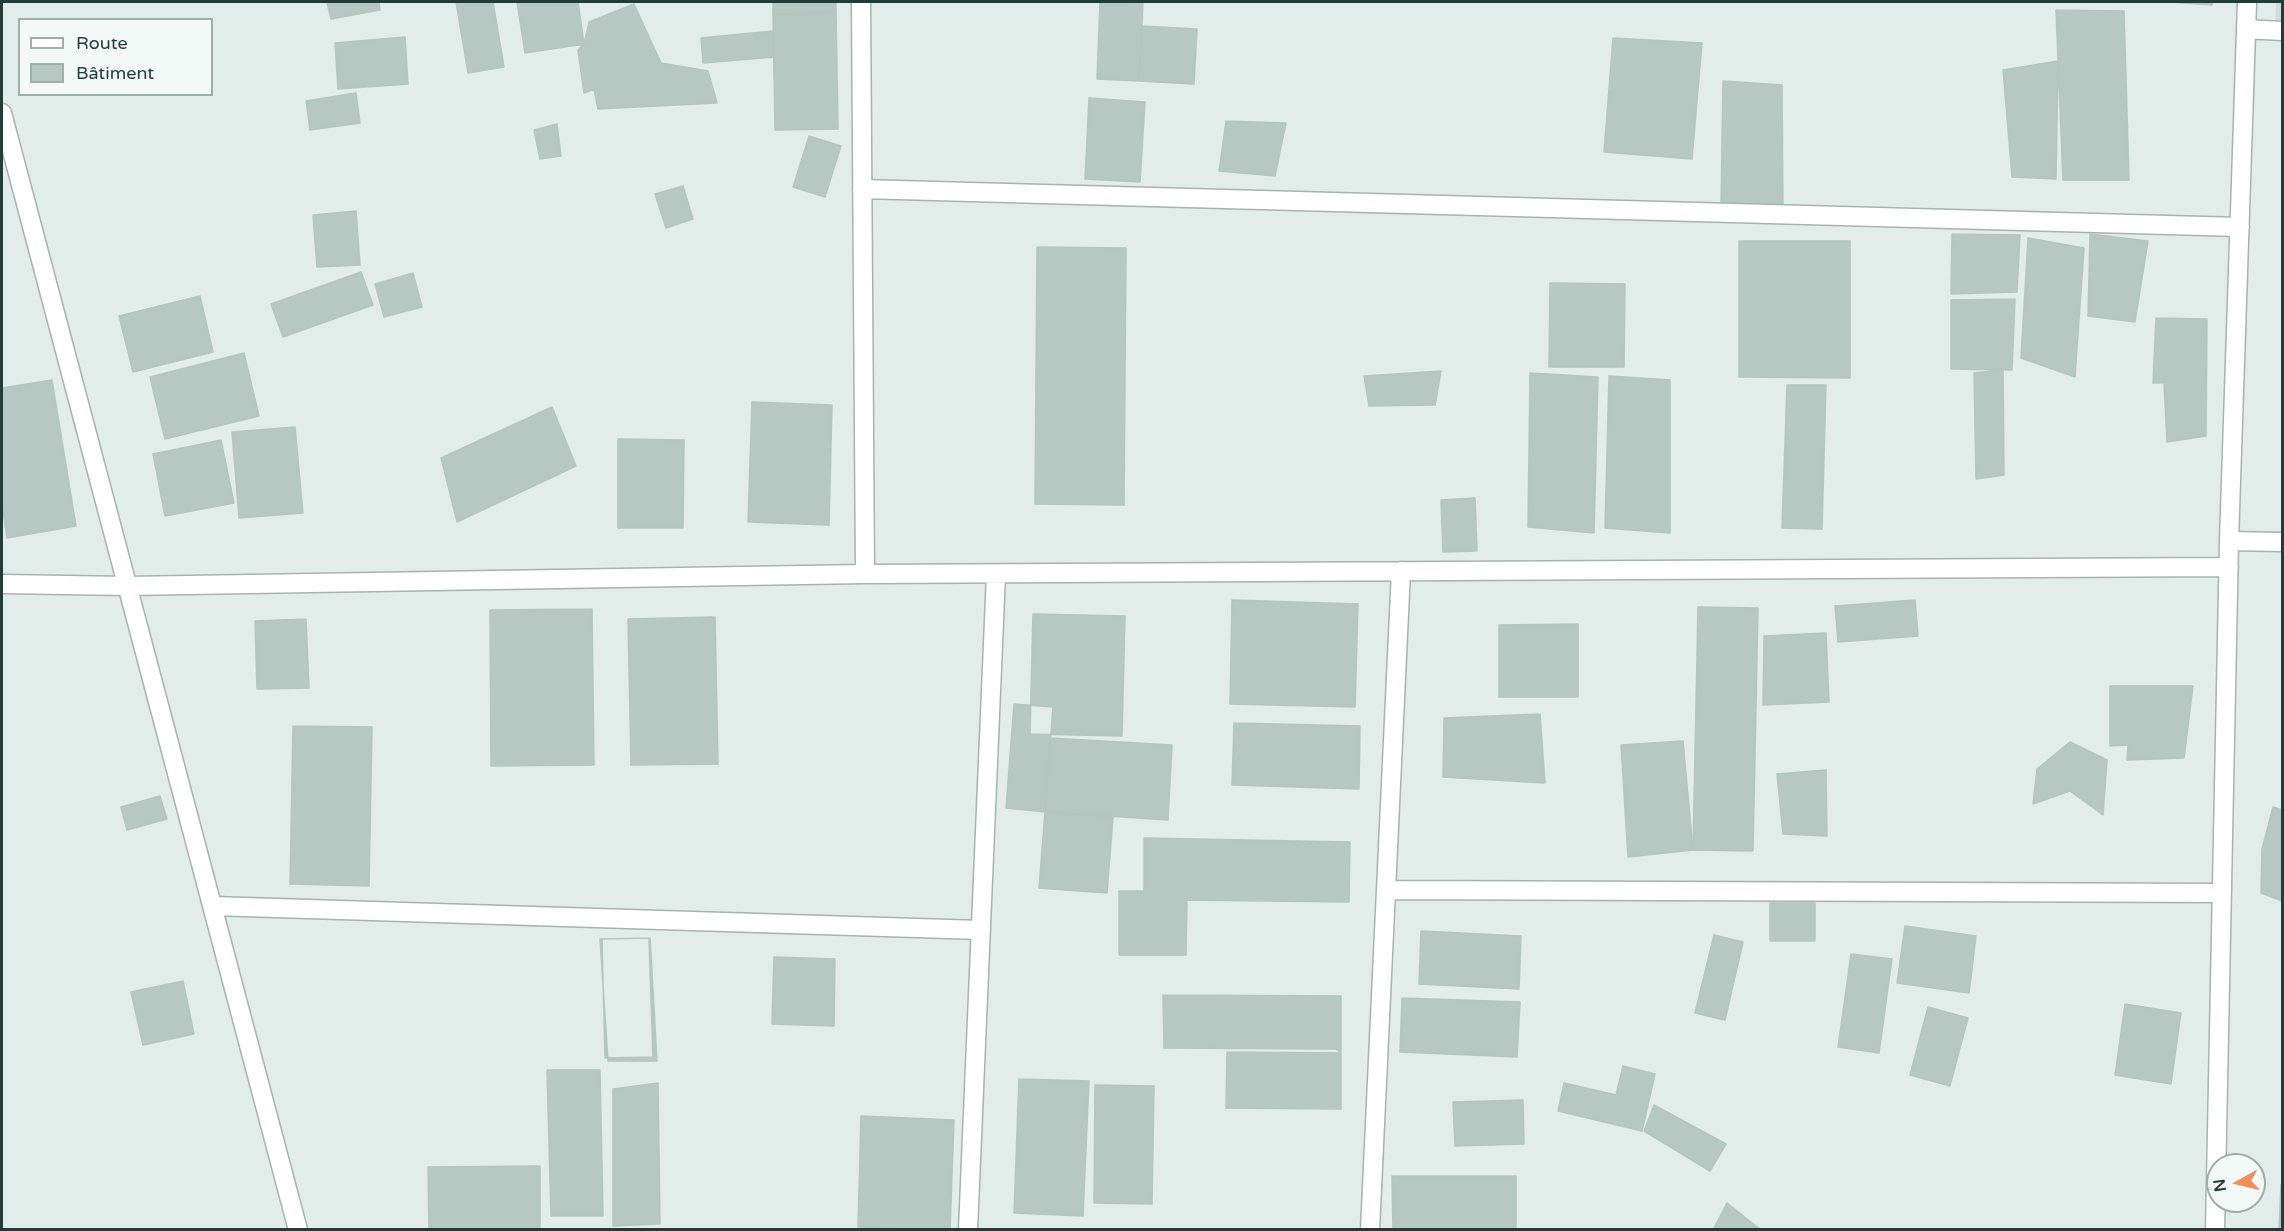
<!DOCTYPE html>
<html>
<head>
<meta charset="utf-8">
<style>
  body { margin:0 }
  #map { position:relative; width:2284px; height:1231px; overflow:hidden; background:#e2ece8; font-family:"Varela Round",sans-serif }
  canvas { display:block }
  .frame { position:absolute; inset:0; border:3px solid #223d38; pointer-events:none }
  .legend { position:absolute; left:18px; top:18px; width:195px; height:78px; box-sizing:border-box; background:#f3f9f6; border:2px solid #9faeaa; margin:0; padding:8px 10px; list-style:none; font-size:18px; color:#223d38 }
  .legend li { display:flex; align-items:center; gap:12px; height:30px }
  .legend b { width:30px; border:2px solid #9faeaa }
  .north { position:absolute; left:2206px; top:1153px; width:60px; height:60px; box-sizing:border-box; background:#f3f9f6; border:2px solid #9faeaa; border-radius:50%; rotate:262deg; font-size:16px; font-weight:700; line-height:24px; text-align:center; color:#223d38 }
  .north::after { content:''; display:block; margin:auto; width:21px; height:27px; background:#ef8d5d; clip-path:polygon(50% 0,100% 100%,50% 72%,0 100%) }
</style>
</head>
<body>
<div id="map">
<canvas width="2284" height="1231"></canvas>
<div class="frame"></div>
<ul class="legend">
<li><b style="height:8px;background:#fff"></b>Route</li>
<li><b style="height:16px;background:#b7c7c2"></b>Bâtiment</li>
</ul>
<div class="north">N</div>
</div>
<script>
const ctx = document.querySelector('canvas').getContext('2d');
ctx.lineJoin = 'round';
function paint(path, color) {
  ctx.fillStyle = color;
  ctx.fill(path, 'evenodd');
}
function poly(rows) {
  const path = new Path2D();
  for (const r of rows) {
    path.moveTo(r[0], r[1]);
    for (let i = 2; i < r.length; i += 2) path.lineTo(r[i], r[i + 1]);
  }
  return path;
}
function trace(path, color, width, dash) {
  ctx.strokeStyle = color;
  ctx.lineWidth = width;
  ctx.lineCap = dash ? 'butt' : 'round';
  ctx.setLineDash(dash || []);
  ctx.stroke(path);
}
paint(poly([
  [2276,2,2282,2,2282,31,2275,31]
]), '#d0dcd7');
const building = poly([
  [327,2,379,2,380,10,331,19,327,2],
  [456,2,493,2,504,67,468,73,456,2],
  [517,2,578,2,584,44,525,53,517,2],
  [773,2,836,2,836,13,773,14,773,2],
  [1100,2,1143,3,1139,81,1097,79,1100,2],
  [2171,2,2213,2,2212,5,2171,2],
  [634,4,661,63,708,71,717,103,598,109,594,89,584,93,578,50,584,44,589,22,634,4],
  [2056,10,2124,11,2129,180,2063,180,2056,10],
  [836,13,838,129,775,130,773,14,836,13],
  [1142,26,1197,29,1194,84,1139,81,1142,26],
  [773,31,774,57,703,63,701,38,773,31],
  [405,37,408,84,338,89,335,43,405,37],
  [1613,38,1702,43,1692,159,1604,152,1613,38],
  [2058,61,2056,179,2012,177,2003,70,2058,61],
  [1723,81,1782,85,1783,210,1721,207,1723,81],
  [356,93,360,123,310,130,306,101,356,93],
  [1089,98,1145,102,1140,182,1085,179,1089,98],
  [1226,121,1286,123,1275,176,1219,171,1226,121],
  [557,124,561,156,540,159,534,130,557,124],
  [809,136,841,146,825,197,793,187,809,136],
  [683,186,693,219,666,228,655,194,683,186],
  [356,211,360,265,317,267,313,215,356,211],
  [1952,234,2020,235,2017,292,1951,294,1952,234],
  [2090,234,2148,241,2135,322,2088,316,2090,234],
  [2028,238,2084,248,2075,377,2021,358,2028,238],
  [1739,241,1850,241,1850,378,1739,377,1739,241],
  [1037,247,1126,248,1124,505,1035,504,1037,247],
  [361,272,373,305,283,337,271,304,361,272],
  [413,273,422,307,384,317,375,284,413,273],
  [1550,283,1625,284,1624,367,1549,367,1550,283],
  [200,296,213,352,133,372,119,316,200,296],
  [2015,299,2012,370,1951,369,1951,300,2015,299],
  [2156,318,2207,319,2206,436,2167,442,2164,383,2153,383,2156,318],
  [244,353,259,416,165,439,150,377,244,353],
  [2003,370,2004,475,1976,479,1974,373,2003,370],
  [1441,371,1435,405,1369,406,1364,376,1441,371],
  [1530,373,1598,377,1594,533,1528,527,1530,373],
  [1609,376,1670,380,1670,533,1605,528,1609,376],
  [52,380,76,526,7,538,2,505,2,388,52,380],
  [1787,385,1826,385,1822,529,1782,528,1787,385],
  [752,402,832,405,829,525,748,522,752,402],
  [552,407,576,466,457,522,441,458,552,407],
  [295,427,303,513,239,518,232,432,295,427],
  [618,439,684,440,683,528,618,528,618,439],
  [221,440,234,503,165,516,153,454,221,440],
  [1475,498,1477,551,1443,552,1441,500,1475,498],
  [1232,600,1358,604,1355,707,1230,704,1232,600],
  [1915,600,1918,636,1838,642,1835,606,1915,600],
  [1698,607,1758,608,1753,851,1693,850,1698,607],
  [592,609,594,765,491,766,490,610,592,609],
  [1033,614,1125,616,1122,736,1030,734,1033,614],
  [715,617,718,764,631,765,628,619,715,617],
  [306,619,309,688,257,689,255,621,306,619],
  [1578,624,1578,697,1499,697,1499,625,1578,624],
  [1826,633,1829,702,1763,705,1764,636,1826,633],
  [2110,686,2193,686,2184,758,2127,760,2128,745,2110,746,2110,686],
  [1014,704,1053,707,1045,812,1006,808,1014,704],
  [1540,714,1545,783,1443,777,1444,718,1540,714],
  [1234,723,1360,726,1359,789,1232,785,1234,723],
  [293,726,372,727,369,886,290,884,293,726],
  [1050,738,1172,745,1168,820,1045,812,1050,738],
  [1683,741,1693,850,1628,857,1621,745,1683,741],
  [2070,742,2107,760,2103,815,2070,791,2033,804,2037,769,2070,742],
  [1826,770,1827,836,1783,834,1777,774,1826,770],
  [160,796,167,819,127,830,121,807,160,796],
  [2273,807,2282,810,2282,901,2261,893,2262,849,2273,807],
  [1045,812,1113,817,1107,893,1039,888,1045,812],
  [1144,838,1350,842,1349,902,1187,900,1186,955,1119,955,1119,891,1144,891,1144,838],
  [1770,903,1815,903,1815,941,1770,941,1770,903],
  [1905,926,1976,936,1969,993,1897,983,1905,926],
  [1421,931,1521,936,1519,989,1419,984,1421,931],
  [1714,935,1743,942,1725,1020,1695,1013,1714,935],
  [649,938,653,1057,605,1058,602,939,649,938],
  [650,938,657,1061,608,1061,600,939,650,938],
  [1851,954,1892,959,1879,1053,1838,1047,1851,954],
  [774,957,835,959,834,1026,772,1024,774,957],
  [183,981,194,1034,143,1045,131,992,183,981],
  [1163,995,1341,996,1341,1053,1336,1049,1164,1048,1163,995],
  [1402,998,1520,1002,1517,1057,1400,1052,1402,998],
  [2125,1004,2181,1013,2171,1084,2115,1075,2125,1004],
  [1928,1007,1968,1018,1950,1086,1910,1075,1928,1007],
  [1227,1052,1341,1053,1341,1109,1226,1108,1227,1052],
  [1623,1066,1655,1074,1642,1131,1558,1111,1564,1083,1616,1095,1623,1066],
  [547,1070,600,1070,603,1216,551,1216,547,1070],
  [1019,1079,1089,1081,1083,1216,1014,1213,1019,1079],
  [658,1083,660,1224,613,1226,613,1089,658,1083],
  [1095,1085,1154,1086,1152,1204,1094,1203,1095,1085],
  [1523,1100,1524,1144,1455,1146,1453,1102,1523,1100],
  [1654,1105,1726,1144,1710,1171,1644,1131,1654,1105],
  [861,1116,954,1120,950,1230,858,1227,861,1116],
  [540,1166,540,1230,429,1230,428,1167,540,1166],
  [1392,1176,1516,1176,1516,1230,1393,1230,1392,1176],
  [2281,1185,2282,1230,2279,1230,2281,1185],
  [1727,1203,1761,1230,1713,1230,1727,1203]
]);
paint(building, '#b7c7c2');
trace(building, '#b5c5c0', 1.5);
const street = poly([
  [861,2,865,574],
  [2246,29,2282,31],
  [2,113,298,1230],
  [862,189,2240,227],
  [2229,541,2282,542],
  [2,584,127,586,865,574,2229,567],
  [1386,890,2221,893],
  [212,906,981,930],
  [968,1230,996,574],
  [1370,1230,1401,571],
  [2215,1230,2229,541,2247,2]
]);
trace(street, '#a5b4b0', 21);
trace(street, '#fff', 18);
</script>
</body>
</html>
